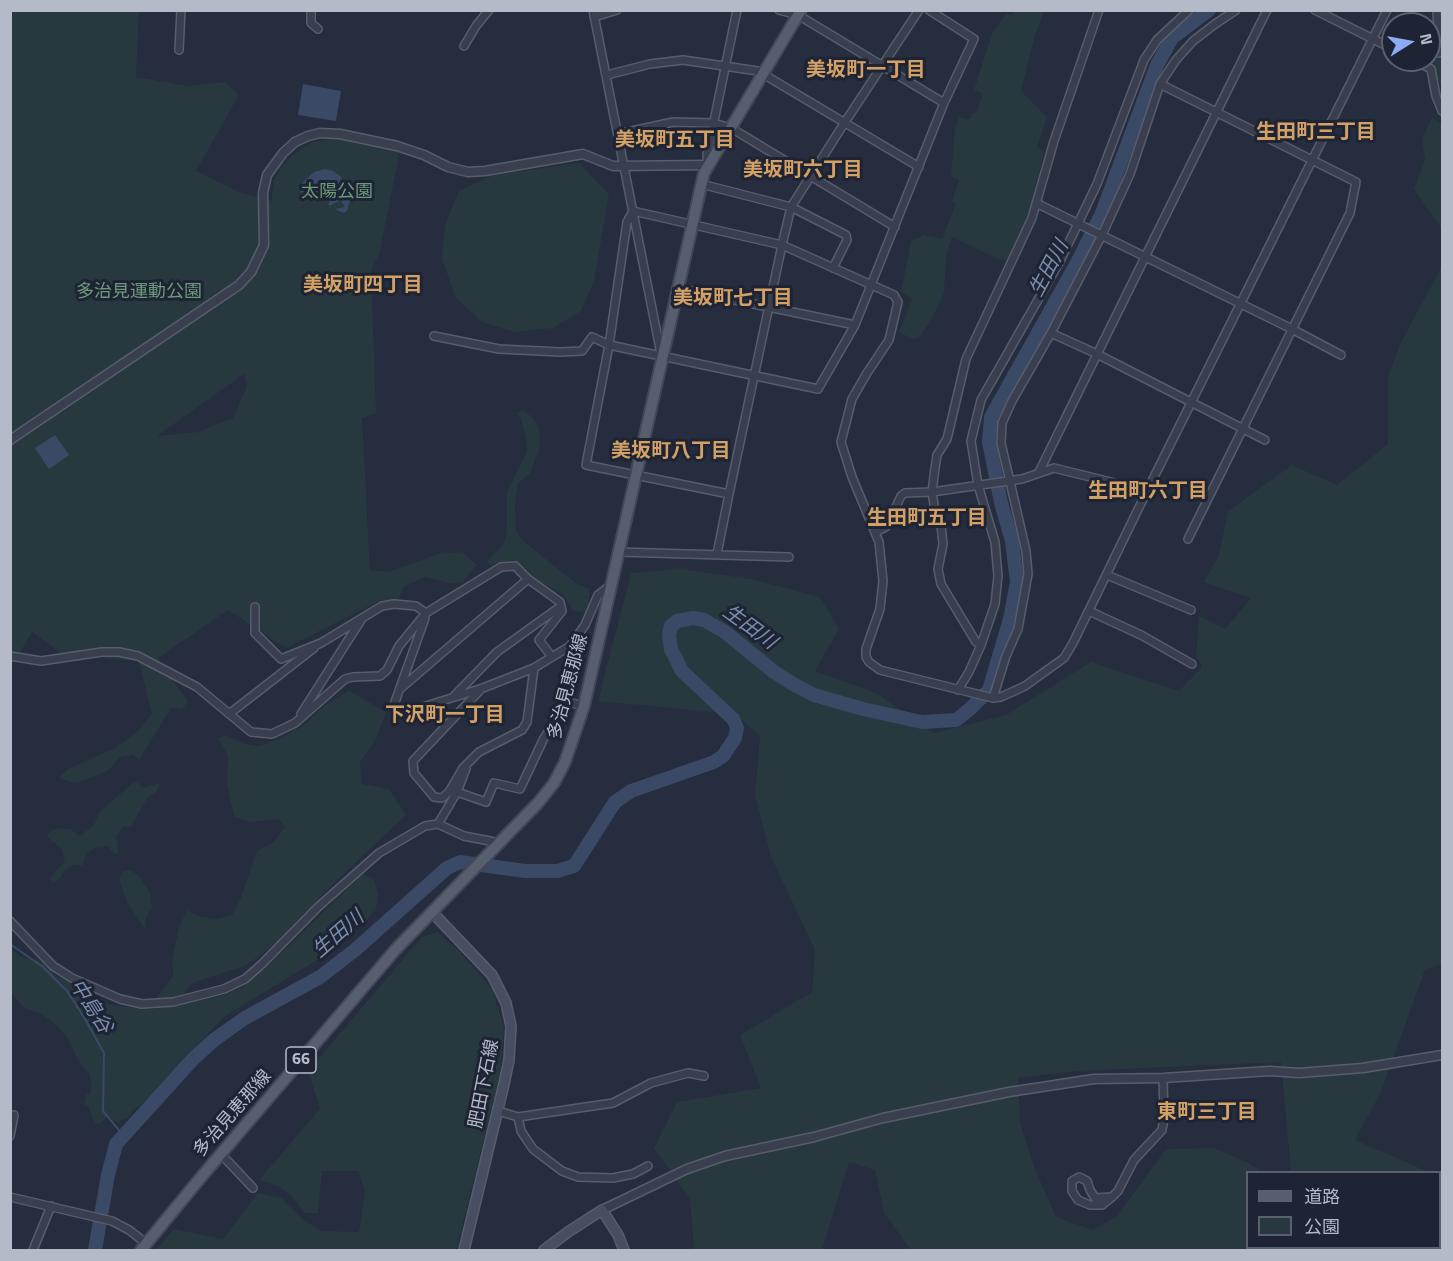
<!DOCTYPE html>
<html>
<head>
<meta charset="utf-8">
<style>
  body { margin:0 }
  #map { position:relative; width:1453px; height:1261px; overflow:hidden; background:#252d3e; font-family:"Titillium Web","Noto Sans JP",sans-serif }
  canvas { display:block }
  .frame { position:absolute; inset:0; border:12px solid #b5bac9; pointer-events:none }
  .legend { position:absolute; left:1246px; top:1171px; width:195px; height:78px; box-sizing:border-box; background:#1e2433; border:2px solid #5a606f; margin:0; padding:8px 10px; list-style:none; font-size:18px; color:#b5bac9 }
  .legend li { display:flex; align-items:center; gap:12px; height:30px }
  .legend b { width:30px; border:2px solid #5a606f }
  .north { position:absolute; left:1381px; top:12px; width:60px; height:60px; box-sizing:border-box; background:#1e2433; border:2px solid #5a606f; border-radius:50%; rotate:79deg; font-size:16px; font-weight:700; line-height:24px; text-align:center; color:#b5bac9 }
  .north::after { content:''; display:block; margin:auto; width:21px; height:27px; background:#8daaf6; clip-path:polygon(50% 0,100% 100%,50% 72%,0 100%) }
</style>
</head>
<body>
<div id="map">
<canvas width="1453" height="1261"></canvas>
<div class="frame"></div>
<ul class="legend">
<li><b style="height:8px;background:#575e6e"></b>道路</li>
<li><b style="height:16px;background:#27393f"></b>公園</li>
</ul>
<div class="north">N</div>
</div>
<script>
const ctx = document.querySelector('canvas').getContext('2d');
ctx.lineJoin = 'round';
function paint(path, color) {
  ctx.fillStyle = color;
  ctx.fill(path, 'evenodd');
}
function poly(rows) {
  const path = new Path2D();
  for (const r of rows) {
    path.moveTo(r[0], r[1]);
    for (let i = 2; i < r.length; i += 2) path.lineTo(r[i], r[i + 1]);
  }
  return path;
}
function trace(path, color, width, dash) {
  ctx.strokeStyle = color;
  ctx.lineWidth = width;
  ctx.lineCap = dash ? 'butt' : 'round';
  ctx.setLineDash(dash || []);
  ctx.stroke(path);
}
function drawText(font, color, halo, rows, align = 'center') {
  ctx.font = font + ' "Titillium Web","Noto Sans JP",sans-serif';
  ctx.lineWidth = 6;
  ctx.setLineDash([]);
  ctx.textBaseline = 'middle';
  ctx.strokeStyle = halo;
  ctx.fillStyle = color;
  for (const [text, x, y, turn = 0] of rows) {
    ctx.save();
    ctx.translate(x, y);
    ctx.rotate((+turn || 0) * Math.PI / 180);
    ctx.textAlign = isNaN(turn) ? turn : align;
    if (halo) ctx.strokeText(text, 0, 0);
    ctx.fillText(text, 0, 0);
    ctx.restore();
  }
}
paint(poly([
  [11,11,139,11,136,77,187,86,225,82,239,95,196,171,239,192,271,201,274,180,283,164,298,151,311,143,337,137,400,150,379,255,373,264,371,275,376,413,362,418,370,570,388,572,438,554,462,552,477,565,463,582,450,583,425,577,403,587,399,601,381,600,286,648,228,610,158,658,188,702,182,709,171,708,139,760,133,755,120,757,108,771,75,783,58,778,68,769,115,748,138,731,152,714,139,661,108,659,90,653,66,657,32,632,19,654,11,652],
  [244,374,247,386,233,418,198,432,157,436],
  [1014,11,1044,11,1035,35,1021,91,1047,117,1037,147,1044,151,1029,214,1006,261,998,259,952,237,946,256,944,293,930,322,919,338,912,339,899,332,912,299,901,292,911,241,924,235,942,239,956,203,952,201,959,180,951,176,955,129,959,117,969,120,973,113,976,113,983,94,974,90,992,34,1006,14,1012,15],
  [1442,48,1442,87,1430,62],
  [1432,117,1442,125,1442,229,1414,189,1425,160,1422,139],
  [579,163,609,194,594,281,581,311,553,328,514,332,482,322,456,298,442,259,445,225,459,191,493,175],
  [1442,266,1442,964,1425,970,1381,1092,1355,1140,1429,1172,1287,1172,1291,1172,1281,1062,1075,1071,1018,1078,1020,1123,1035,1169,1056,1217,1092,1230,1117,1216,1166,1149,1214,1148,1249,1163,1262,1172,1248,1172,1248,1248,1440,1248,1440,1177,1442,1178,1442,1250,911,1250,884,1213,875,1170,849,1162,822,1250,694,1250,690,1199,654,1148,677,1102,761,1088,740,1035,812,992,815,950,771,857,755,795,760,736,735,714,598,701,631,573,681,569,751,579,820,597,839,629,815,671,876,693,934,733,1006,715,1091,662,1179,691,1202,667,1196,656,1199,616,1225,629,1251,598,1204,582,1219,555,1228,511,1292,465,1337,485,1388,444,1388,377,1400,344],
  [522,410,531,416,539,428,540,447,530,473,518,483,515,502,516,531,522,540,577,584,589,589,589,613,573,611,563,594,539,581,513,560,490,565,487,561,503,545,507,532,507,492,527,452,526,437,521,419,517,413],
  [349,691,386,712,375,741,360,762,362,784,389,789,406,815,325,892,275,944,247,965,192,983,184,993,174,998,156,999,173,976,172,960,179,927,187,910,197,916,217,919,232,915,240,900,257,851,274,842,285,827,278,819,251,822,234,817,227,784,228,756,218,738,226,735,241,743,259,746,276,740,303,726,324,706],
  [137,782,143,788,160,783,157,791,147,798,131,827,123,827,116,836,119,854,114,853,107,846,96,847,86,854,83,865,74,865,64,871,61,877,53,883,50,879,57,869,65,863,62,849,47,837,48,833,57,828,70,829,80,836,94,825,99,812,133,783],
  [123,871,132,871,139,876,150,893,152,908,146,917,145,929,127,902,119,879],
  [363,874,374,879,378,894,376,910,358,927,332,951,225,1016,142,1104,133,1110,128,1118,117,1123,108,1116,100,1124,95,1124,88,1106,84,1104,86,1094,90,1095,92,1085,89,1073,81,1065,65,1034,53,1022,39,1013,24,1008,11,992,11,947,12,950,23,958,38,960,57,976,73,984,89,997,115,1006,154,1009,220,996,243,987,268,966],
  [437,932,458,950,492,989,504,1028,500,1074,456,1250,156,1250,174,1229,223,1239,258,1193,281,1198,304,1220,322,1231,359,1232,365,1191,358,1171,322,1171,318,1213,305,1213,290,1194,278,1186,259,1180,320,1109,308,1071,422,937]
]), '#27393f');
paint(poly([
  [303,84,341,91,336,121,298,115],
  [325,169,333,171,340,176,348,187,350,200,347,211,343,213,335,209,345,207,341,200,330,206,328,204,330,201,321,195,300,192,303,182,314,172],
  [55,435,69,455,49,469,35,448]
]), '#3a4966');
trace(poly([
  [10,944,43,967,68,992,85,1019,104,1053,103,1111,123,1135]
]), '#3a4966', 2);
trace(poly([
  [95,1250,108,1175,116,1144,193,1059,214,1040,245,1018,320,977,355,950,447,868,460,862,525,871,557,871,574,866,615,802,631,791,714,762,723,756,735,738,737,728,733,719,682,671,671,649,669,635,671,626,677,621,693,618,704,620,725,632,774,672,793,684,814,695,863,709,922,722,956,720,970,709,989,690,1010,619,1017,582,1012,541,1001,503,989,442,991,417,1077,263,1102,213,1157,65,1172,38,1209,10]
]), '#3a4966', 14);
const minor = poly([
  [311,10,311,23,318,29],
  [593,10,661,354],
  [779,10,798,15,944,103],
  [919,10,845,122,791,207,782,245,729,494,586,465,609,345,627,222,633,211,782,245,894,295,898,302,889,340,867,373,852,399,841,442,852,477,879,542,883,581,880,609,866,649,866,657,869,662,880,670,993,698,1001,697,1025,686,1036,678,1064,658,1073,643,1147,491,1387,10],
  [1315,10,1393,49],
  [1437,10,1439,53],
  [594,17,617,10],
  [464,46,476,26,489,10],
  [179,50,181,10],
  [1414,60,1431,69,1436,96,1442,111],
  [607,75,650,64,683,60,758,71,919,167],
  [1160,84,1356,182,1350,213,1188,539],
  [618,134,673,122,713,123,731,128,895,227],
  [708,165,707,155,737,10],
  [701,184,791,207,846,235,847,240,833,268],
  [1036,203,1292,329,1341,355],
  [677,288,855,325],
  [1051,333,1097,354,1265,440],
  [434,336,499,349,560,352,582,351,592,337,609,345,818,389,855,325,944,103,974,39,929,10],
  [1039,472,1267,10],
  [876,532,887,526,901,496,905,493,932,492,1022,479,1054,468,1147,491],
  [619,552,789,557],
  [717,554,729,494],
  [1107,575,1191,610],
  [255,607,255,633,281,659,321,643,382,606,394,604,416,606,426,613],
  [1089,611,1141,635,1192,664],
  [425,618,395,702,396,712,404,713,483,688,534,668,570,646,585,625,598,595,611,585],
  [981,645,976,642,941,584,938,569,943,544,941,525,935,511,932,492,935,468,937,455,947,439,966,359,1032,218,1054,141,1099,10],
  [10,656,41,661,102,652,119,652,138,656,197,687,251,732,272,734,295,723,345,679,353,677,380,676,387,670,399,646,426,613,501,567,515,566,528,579,560,602,562,611,539,640,552,657],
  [400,689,528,579],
  [481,689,413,761,414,773,434,797,442,798,449,792,463,768,479,752,522,730,527,722,534,668],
  [958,690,969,672,981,645,995,604,998,576,995,542,978,485,971,441,981,400,1060,261,1097,184,1144,60,1157,40,1189,10],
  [455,695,497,652,561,606],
  [993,698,1006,656,1018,629,1028,574,1026,551,1001,443,1002,423,1012,401,1051,333,1102,235,1130,174,1160,84,1176,60,1193,41,1215,24,1236,10],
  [229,714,314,648],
  [301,714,361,620],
  [457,792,486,802,494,783,520,789,544,738,568,702,584,706],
  [438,824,457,792,466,769],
  [10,921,53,966,72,978,120,999,142,1004,173,1002,224,989,245,979,262,964,318,907,379,853,425,826,438,824,464,836,500,843],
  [498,1111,518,1117,613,1103,651,1083,688,1073,704,1076],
  [518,1117,521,1131,533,1149,562,1171,578,1177,613,1178,633,1174,648,1166],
  [10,1136,14,1115],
  [221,1154,253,1188],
  [10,1197,112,1221,129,1230,147,1244],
  [1112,1197,1095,1198,1090,1190,1087,1181,1079,1177,1072,1181,1072,1191,1078,1200,1090,1205,1102,1205,1112,1197,1118,1191,1134,1160,1162,1130,1164,1119,1163,1078],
  [33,1250,51,1206]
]);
const tertiary = poly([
  [10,440,239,285,251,272,264,245,263,193,267,175,283,153,295,142,308,136,320,133,340,134,397,146,424,155,448,167,468,172,485,171,583,154,613,166,708,165],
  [602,1210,687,1169,725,1156,814,1137,883,1118,1009,1092,1094,1079,1163,1078,1270,1071,1299,1073,1363,1068,1442,1055]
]);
const secondary = poly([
  [432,912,492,975,506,1003,511,1026,509,1060,504,1084,464,1250],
  [544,1250,568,1232,602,1210,618,1235,624,1250]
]);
const primary = poly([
  [141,1250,202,1176,396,949,538,803,554,783,565,762,584,706,704,173,801,10]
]);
trace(minor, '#575d6c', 10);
trace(tertiary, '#575d6c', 11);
trace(secondary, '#575d6c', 12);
trace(primary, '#424857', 14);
trace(minor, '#393f4e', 7);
trace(tertiary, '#393f4e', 8);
trace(secondary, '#474e61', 9);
trace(primary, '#575e6e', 10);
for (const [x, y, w] of [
  [301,1060,30]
]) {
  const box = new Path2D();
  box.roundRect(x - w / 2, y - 13, w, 26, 4.5);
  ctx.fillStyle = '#1e2433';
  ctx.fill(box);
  trace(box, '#b5bac9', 1.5);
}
drawText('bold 16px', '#b5bac9', null, [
  ["66",301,1060]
]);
drawText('18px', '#6c997b', '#1e2433', [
  ["太陽公園",337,193],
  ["多治見運動公園",139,293]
]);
drawText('18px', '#b5bac9', '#1e2433', [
  ["多治見恵那線",569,687,-75],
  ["肥田下石線",485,1084,-79],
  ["多治見恵那線",233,1114,-49]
]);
drawText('bold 20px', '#d3a066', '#1e2433', [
  ["美坂町一丁目",866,71],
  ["生田町三丁目",1316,133],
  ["美坂町五丁目",675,141],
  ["美坂町六丁目",803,171],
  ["美坂町四丁目",363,286],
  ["美坂町七丁目",733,299],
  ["美坂町八丁目",671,452],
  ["生田町六丁目",1148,492],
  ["生田町五丁目",927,519],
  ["下沢町一丁目",445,716],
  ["東町三丁目",1207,1113]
]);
drawText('italic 20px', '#7c8eb0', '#1e2433', [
  ["生田川",1050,269,-62],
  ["生田川",749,628,36],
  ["生田川",339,935,-41],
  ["中島谷",90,1007,57]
]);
</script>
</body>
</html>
